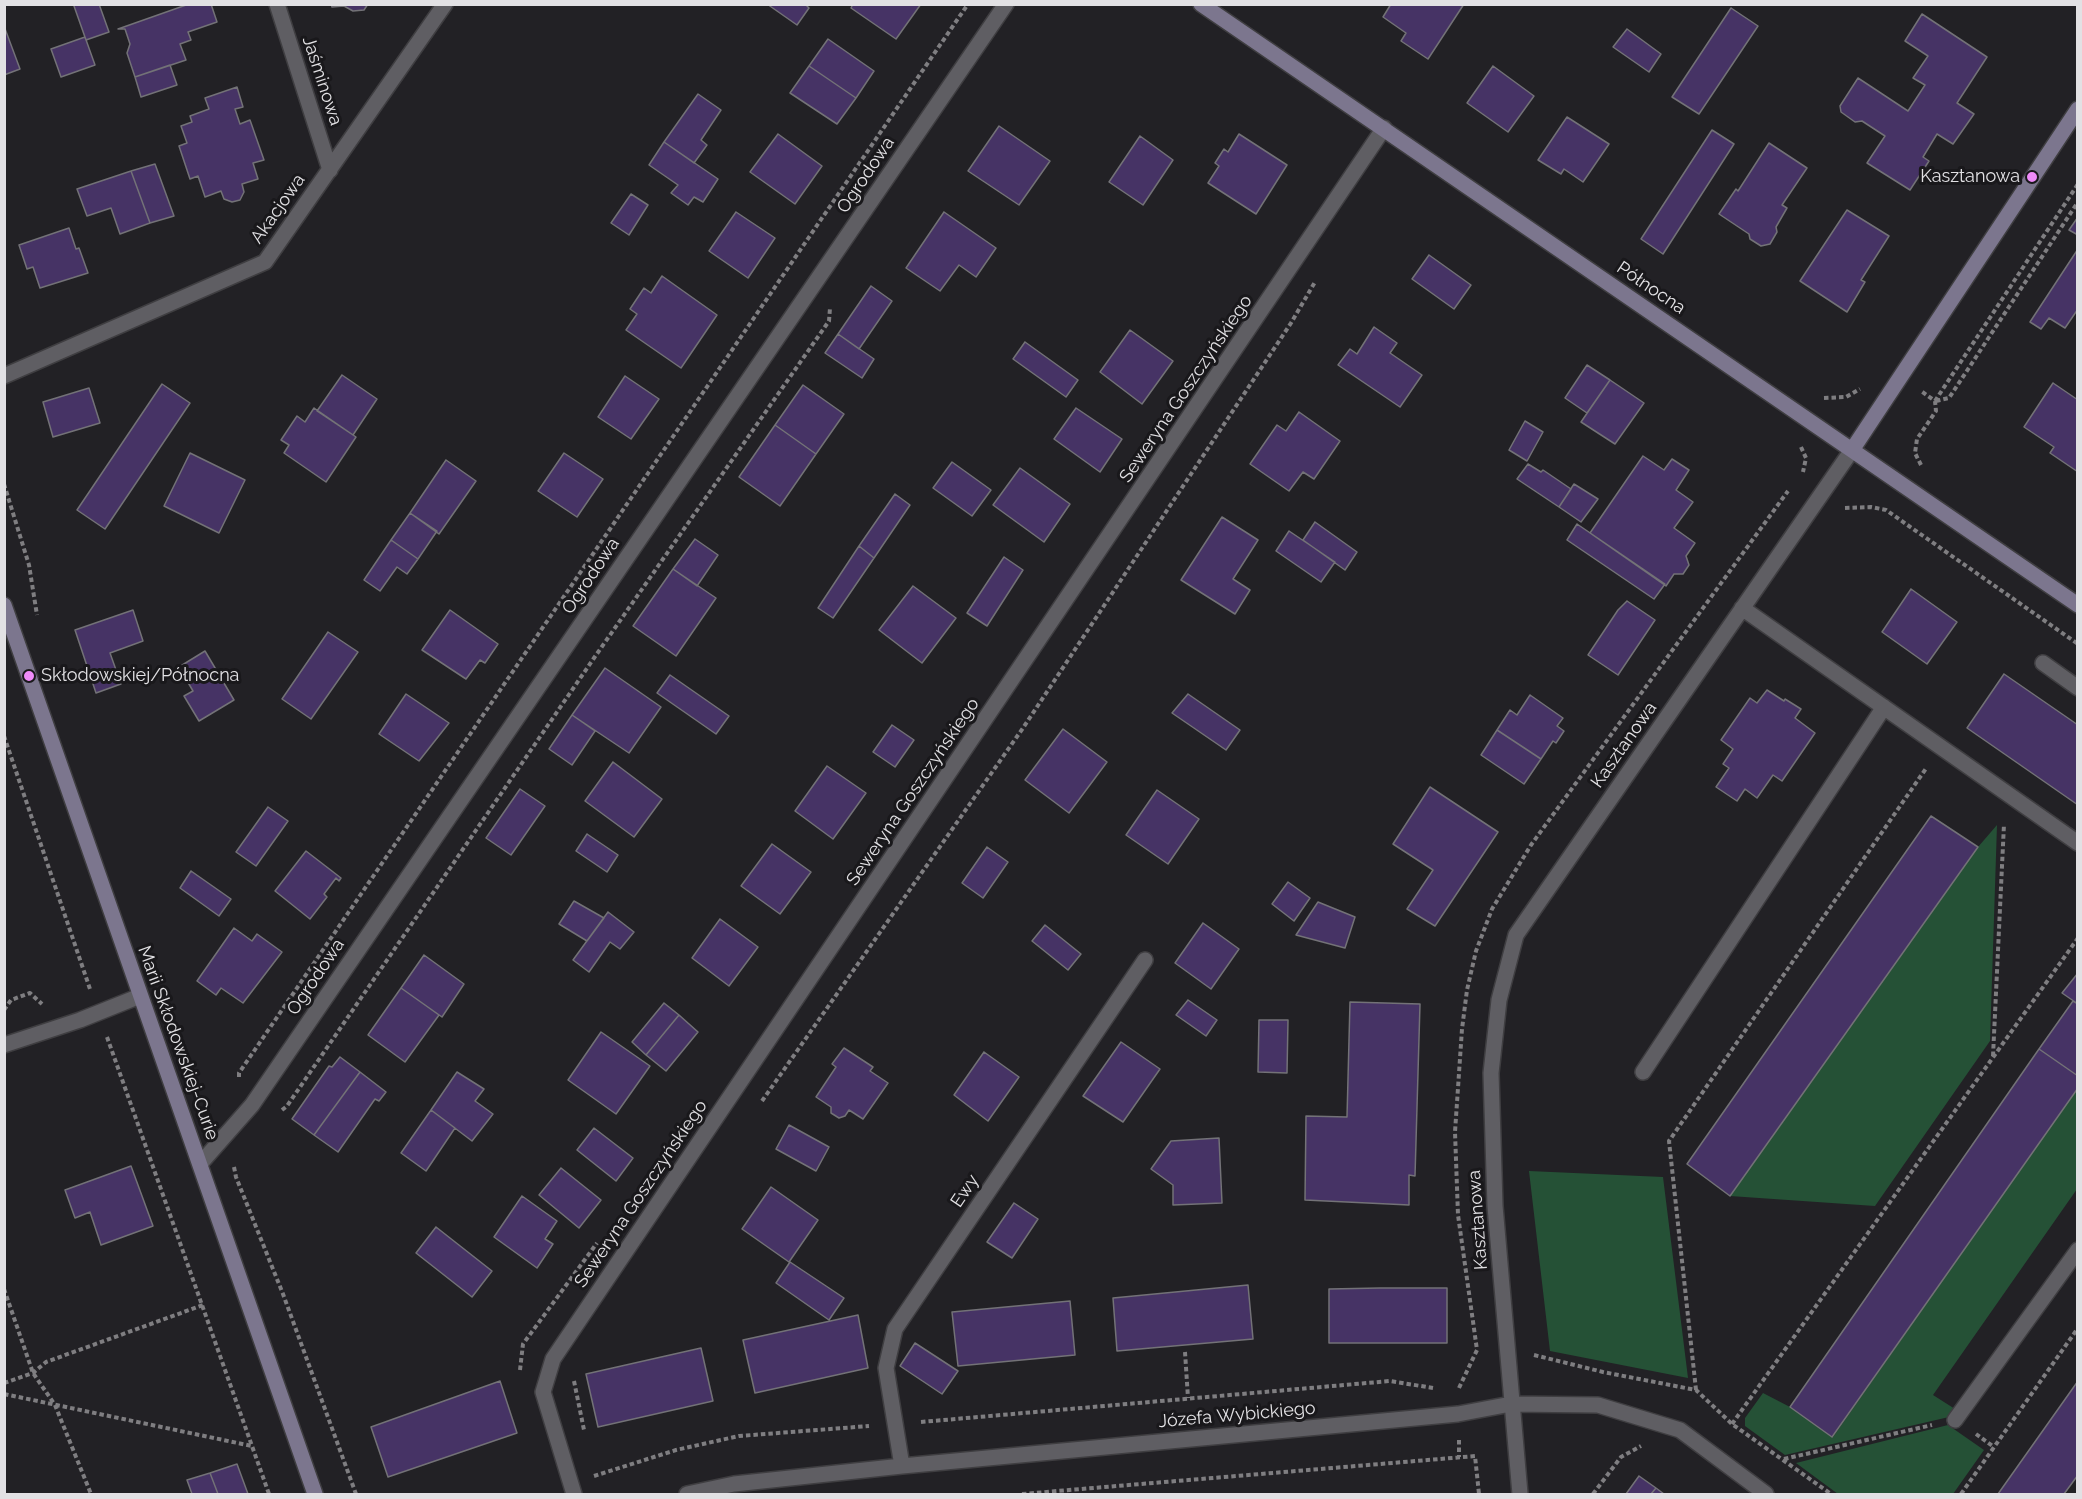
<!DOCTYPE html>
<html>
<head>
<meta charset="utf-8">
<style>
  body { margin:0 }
  #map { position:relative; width:2082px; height:1499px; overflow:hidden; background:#222125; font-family:Raleway,sans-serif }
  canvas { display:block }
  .frame { position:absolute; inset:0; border:6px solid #e2e1e4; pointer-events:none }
</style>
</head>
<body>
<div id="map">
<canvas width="2082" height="1499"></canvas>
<div class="frame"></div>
</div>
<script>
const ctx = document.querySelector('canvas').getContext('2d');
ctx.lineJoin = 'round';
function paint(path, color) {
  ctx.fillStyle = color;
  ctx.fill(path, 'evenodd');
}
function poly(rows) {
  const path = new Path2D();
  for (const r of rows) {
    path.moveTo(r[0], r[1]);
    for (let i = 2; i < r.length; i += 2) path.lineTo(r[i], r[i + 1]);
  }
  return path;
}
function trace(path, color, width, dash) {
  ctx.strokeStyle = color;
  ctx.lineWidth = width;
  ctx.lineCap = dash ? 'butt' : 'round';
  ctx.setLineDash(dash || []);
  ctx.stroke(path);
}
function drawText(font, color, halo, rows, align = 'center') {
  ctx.font = font + ' Raleway,sans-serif';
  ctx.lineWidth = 6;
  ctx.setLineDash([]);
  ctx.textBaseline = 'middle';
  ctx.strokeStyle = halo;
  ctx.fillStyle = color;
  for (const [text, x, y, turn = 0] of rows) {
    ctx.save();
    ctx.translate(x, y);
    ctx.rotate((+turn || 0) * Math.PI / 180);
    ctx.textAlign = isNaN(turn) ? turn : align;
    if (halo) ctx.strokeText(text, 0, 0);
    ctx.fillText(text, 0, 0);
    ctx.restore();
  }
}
paint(poly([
  [1997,825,1990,1041,1875,1206,1730,1196,1978,847],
  [2077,1088,2077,1189,1933,1395,1955,1409,1949,1417,1785,1455,1745,1426,1745,1418,1763,1393,1790,1407,1833,1437],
  [1529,1171,1663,1177,1688,1378,1550,1351],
  [1948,1425,1984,1450,1953,1494,1838,1494,1796,1463]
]), '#255136');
const building = poly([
  [76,4,99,4,109,32,86,40,74,6,76,4],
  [189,4,211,4,217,22,188,32,191,40,180,44,186,60,135,77,127,53,130,44,125,29,118,29,189,4],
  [331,4,368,4,364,10,353,11,344,6,332,7,331,4],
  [767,4,805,4,809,8,797,25,767,4],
  [853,4,921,4,896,39,851,8,853,4],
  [1391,4,1464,4,1428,59,1401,41,1406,33,1383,17,1391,4],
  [1731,8,1758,26,1699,114,1672,97,1731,8],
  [1922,14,1987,57,1957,103,1974,114,1953,144,1937,134,1923,157,1929,161,1910,190,1867,163,1885,136,1862,121,1855,122,1841,112,1840,106,1858,78,1908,111,1925,85,1913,78,1928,56,1905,41,1922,14],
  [4,26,20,69,4,75,4,26],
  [1627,29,1661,54,1649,72,1613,47,1627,29],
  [85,37,95,65,61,77,51,49,85,37],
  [828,39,874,71,856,98,809,66,828,39],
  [170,65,177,85,141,97,135,77,170,65],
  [809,66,856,98,837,124,790,93,809,66],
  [1493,66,1534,96,1508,132,1467,103,1493,66],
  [237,87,243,107,235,109,240,124,250,120,264,160,253,163,258,179,242,184,244,192,240,200,232,202,224,199,221,191,205,197,198,176,190,179,179,146,187,143,181,126,192,122,190,116,209,109,205,98,237,87],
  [698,94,721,110,701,140,707,145,694,163,664,142,698,94],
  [1567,117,1609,144,1583,182,1564,169,1561,174,1538,160,1567,117],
  [999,126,1050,161,1019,205,968,171,999,126],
  [1712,130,1734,144,1663,254,1641,239,1712,130],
  [778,134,822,166,795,204,750,172,778,134],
  [1239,134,1287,165,1256,214,1208,183,1219,166,1215,163,1224,149,1228,152,1239,134],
  [1140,136,1173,160,1143,205,1109,182,1140,136],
  [664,142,718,179,703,202,694,197,688,205,671,193,678,185,649,165,664,142],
  [1769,143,1807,168,1782,205,1787,208,1776,227,1777,232,1770,244,1761,246,1750,239,1749,234,1719,214,1736,189,1738,191,1769,143],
  [155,164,174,216,150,223,131,171,155,164],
  [131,171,150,223,120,234,111,208,87,216,77,189,131,171],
  [631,194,648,205,629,235,611,223,631,194],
  [1847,210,1889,236,1861,280,1865,282,1847,312,1800,281,1847,210],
  [736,212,775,238,748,278,709,251,736,212],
  [944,212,996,248,976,277,959,265,940,291,906,268,944,212],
  [2078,217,2078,235,2069,230,2078,217],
  [69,228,76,249,79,248,88,273,40,288,33,267,27,269,19,245,69,228],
  [2078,249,2078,309,2065,328,2049,318,2041,329,2030,322,2078,249],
  [1429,255,1471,285,1454,309,1412,279,1429,255],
  [662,276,717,315,681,368,626,330,637,314,630,309,644,288,651,293,662,276],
  [871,286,892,301,859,349,838,334,871,286],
  [1374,327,1397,343,1390,353,1422,375,1400,407,1338,365,1350,349,1357,354,1374,327],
  [1130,330,1173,361,1142,404,1100,372,1130,330],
  [838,334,874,359,862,378,825,353,838,334],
  [1025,342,1078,380,1066,397,1013,359,1025,342],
  [1587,365,1610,380,1587,413,1565,398,1587,365],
  [342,375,377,399,353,435,317,411,342,375],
  [625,376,659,399,631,439,598,417,625,376],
  [1610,380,1644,403,1615,444,1581,422,1610,380],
  [2053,383,2078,400,2078,472,2050,453,2054,447,2024,427,2053,383],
  [162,384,190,403,105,529,77,510,162,384],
  [803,385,844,414,816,454,775,425,803,385],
  [89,388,100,423,53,437,43,402,89,388],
  [314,408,356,437,326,482,284,453,289,445,281,440,297,416,305,422,314,408],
  [1076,408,1122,439,1100,472,1054,439,1076,408],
  [1299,412,1340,441,1314,479,1303,472,1289,491,1250,464,1277,425,1286,431,1299,412],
  [1525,421,1543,432,1527,461,1509,450,1525,421],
  [775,425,816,454,780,506,739,477,775,425],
  [190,453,245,480,219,533,164,506,190,453],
  [564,453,603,479,577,517,538,491,564,453],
  [1643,456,1664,470,1672,459,1689,470,1676,490,1693,502,1674,528,1695,543,1686,556,1689,565,1683,574,1674,574,1666,586,1590,533,1643,456],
  [446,460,476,481,439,534,410,513,446,460],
  [952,462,991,490,972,516,933,488,952,462],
  [1528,464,1541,472,1543,470,1571,489,1559,507,1517,479,1528,464],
  [1020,468,1070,504,1044,542,993,505,1020,468],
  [1574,484,1598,499,1581,522,1559,507,1574,484],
  [895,494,910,505,874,558,859,546,895,494],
  [410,513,437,531,418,559,391,540,410,513],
  [1222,517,1258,540,1233,579,1250,590,1235,614,1181,580,1222,517],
  [1315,522,1357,552,1345,570,1303,540,1315,522],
  [1577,524,1665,584,1654,599,1567,540,1577,524],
  [1289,531,1335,562,1321,582,1276,551,1289,531],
  [695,539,718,555,697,586,673,569,695,539],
  [391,540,418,559,407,574,397,567,380,591,364,580,391,540],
  [859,546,874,558,833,618,818,608,859,546],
  [1004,557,1023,570,987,626,967,613,1004,557],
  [673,569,716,598,676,656,633,626,673,569],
  [913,586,956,618,922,663,879,630,913,586],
  [1911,589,1957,622,1927,664,1882,632,1911,589],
  [1627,601,1655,620,1618,675,1588,655,1618,610,1627,601],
  [133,610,143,641,110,653,121,684,96,693,75,630,133,610],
  [450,610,498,644,485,663,480,660,466,679,422,650,450,610],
  [328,632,358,652,311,719,282,699,328,632],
  [205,651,234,700,199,721,184,696,193,691,179,667,205,651],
  [605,668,661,707,629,753,572,715,605,668],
  [2004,674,2078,725,2078,805,1967,728,2004,674],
  [670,675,729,716,716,734,657,693,670,675],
  [1767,690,1784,701,1785,699,1801,709,1795,718,1815,733,1782,781,1773,775,1757,798,1745,789,1737,801,1716,787,1729,768,1723,764,1733,749,1721,740,1750,698,1757,703,1767,690],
  [406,694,449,723,419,761,379,734,406,694],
  [1188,694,1240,730,1226,750,1172,713,1188,694],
  [1530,695,1563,718,1557,726,1564,731,1556,743,1553,741,1541,759,1497,730,1510,710,1517,715,1530,695],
  [572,715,595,731,572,765,549,749,572,715],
  [892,725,914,740,895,767,873,752,892,725],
  [1063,729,1107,762,1069,813,1025,780,1063,729],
  [1497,730,1541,759,1524,784,1481,755,1497,730],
  [613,762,662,799,634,837,585,801,613,762],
  [827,766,866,793,833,839,795,811,827,766],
  [1430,787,1498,832,1435,926,1407,909,1433,870,1393,844,1430,787],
  [520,789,545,806,511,855,486,838,520,789],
  [1157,790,1199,819,1168,864,1126,835,1157,790],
  [268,807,288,821,256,866,236,852,268,807],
  [1931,816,1978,847,1730,1196,1687,1164,1931,816],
  [587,834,618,855,607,872,576,851,587,834],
  [772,844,811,872,780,914,741,886,772,844],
  [987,847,1008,862,983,898,962,883,987,847],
  [306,851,341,878,339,881,336,878,324,894,327,897,310,919,275,891,306,851],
  [191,871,231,899,219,916,180,888,191,871],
  [1288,882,1310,898,1294,921,1272,904,1288,882],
  [574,901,604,918,587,941,559,924,574,901],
  [1318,902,1355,917,1345,948,1296,935,1318,902],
  [608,912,634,932,620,949,610,942,589,972,573,960,608,912],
  [720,919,758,947,729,986,692,958,720,919],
  [1203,923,1239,949,1211,989,1175,963,1203,923],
  [1045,925,1081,954,1068,970,1032,941,1045,925],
  [234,928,252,941,257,934,282,952,243,1003,221,988,216,995,197,981,234,928],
  [424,955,464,984,442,1017,401,988,424,955],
  [2078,973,2078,1004,2062,993,2078,973],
  [401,988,439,1015,405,1062,368,1035,401,988],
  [1188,1000,1217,1020,1206,1036,1176,1015,1188,1000],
  [2073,1001,2078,1004,2078,1076,2039,1049,2073,1001],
  [1350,1002,1420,1004,1415,1176,1409,1175,1409,1205,1305,1200,1306,1116,1347,1117,1350,1002],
  [664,1003,679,1015,646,1055,632,1042,664,1003],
  [679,1015,698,1032,666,1071,646,1055,679,1015],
  [1259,1020,1288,1020,1287,1073,1258,1072,1259,1020],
  [601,1032,650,1066,616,1114,568,1080,601,1032],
  [1121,1042,1160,1069,1123,1122,1083,1096,1121,1042],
  [844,1048,873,1067,870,1071,888,1083,863,1119,849,1110,845,1116,839,1118,831,1113,831,1107,816,1097,836,1067,832,1064,844,1048],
  [2039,1049,2078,1076,2078,1088,1832,1437,1790,1407,2039,1049],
  [984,1052,1019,1077,988,1121,954,1095,984,1052],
  [340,1057,360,1072,314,1135,292,1119,329,1066,332,1067,340,1057],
  [360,1072,386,1092,379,1101,375,1099,338,1152,314,1135,360,1072],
  [457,1072,484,1089,475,1101,493,1114,472,1141,431,1110,457,1072],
  [431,1110,455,1128,426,1171,401,1153,431,1110],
  [789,1125,829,1147,816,1171,776,1149,789,1125],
  [594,1128,633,1158,616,1181,577,1150,594,1128],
  [1219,1138,1222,1203,1173,1205,1173,1185,1151,1169,1171,1141,1219,1138],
  [131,1166,153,1226,101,1245,90,1212,75,1218,65,1190,131,1166],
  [561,1168,601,1200,579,1228,539,1195,561,1168],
  [771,1187,818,1220,789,1262,742,1229,771,1187],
  [522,1196,557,1221,545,1239,553,1244,537,1268,494,1237,522,1196],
  [1014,1203,1038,1219,1012,1258,987,1242,1014,1203],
  [436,1227,492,1271,472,1297,416,1253,436,1227],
  [790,1262,844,1298,829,1320,776,1283,790,1262],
  [1248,1285,1253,1339,1117,1351,1113,1298,1248,1285],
  [1380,1288,1447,1288,1447,1343,1329,1343,1329,1289,1380,1288],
  [1070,1301,1075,1355,958,1366,952,1312,1070,1301],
  [858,1315,868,1368,755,1393,743,1340,858,1315],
  [915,1343,958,1371,942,1394,900,1366,915,1343],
  [701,1348,713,1401,598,1427,586,1374,701,1348],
  [500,1381,517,1433,388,1477,371,1427,500,1381],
  [2078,1381,2078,1475,2064,1494,1998,1494,2078,1381],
  [237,1464,248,1494,218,1494,210,1473,237,1464],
  [210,1473,218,1494,192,1494,187,1480,210,1473],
  [1639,1476,1656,1488,1651,1494,1626,1494,1639,1476],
  [1656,1488,1664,1494,1651,1494,1656,1488]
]);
paint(building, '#463365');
trace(building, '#737277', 1.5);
const lane = poly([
  [2043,663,2078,688],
  [1955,1420,2078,1250]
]);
const street = poly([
  [277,4,330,170],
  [4,376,265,262,445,4],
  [1742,608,2078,843],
  [4,1045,80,1020,140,996],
  [1643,1072,1884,707],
  [200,1164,252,1105,1006,4],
  [902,1466,886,1368,895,1329,1145,960],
  [574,1494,543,1392,553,1359,1384,128],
  [687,1494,734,1484,902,1466,1458,1414,1511,1404,1598,1405,1680,1430,1766,1494],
  [1520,1494,1495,1206,1491,1073,1499,1000,1516,935,1852,450]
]);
const secondary = poly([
  [1201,4,2078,605],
  [1852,450,2078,109],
  [4,605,315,1494]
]);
trace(lane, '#3f3e41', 18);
trace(street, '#3f3e41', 18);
trace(secondary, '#3f3e41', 18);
trace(poly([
  [1824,398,1846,397,1860,389],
  [1935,401,2078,184],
  [1936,401,1949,398,2078,202],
  [1801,447,1806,458,1803,472],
  [1921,465,1915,453,1917,439,1936,411,1935,401,1921,391],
  [4,484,29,565,37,615],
  [1845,508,1871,507,1886,510,2078,644],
  [4,736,90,989],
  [4,1010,11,1000,30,993,42,1004],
  [107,1037,269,1494],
  [1993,1056,2004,824],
  [239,1077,239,1073,968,4],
  [762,1101,1023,728,1291,323,1315,282],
  [282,1110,287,1106,594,658,829,321,830,308],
  [234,1167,236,1177,283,1294,356,1494],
  [4,1289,33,1373,55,1405,91,1494],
  [1185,1352,1188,1398],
  [1534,1355,1603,1372,1696,1390,1732,1424,1831,1494],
  [520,1370,523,1344,597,1243],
  [574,1381,584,1430],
  [4,1383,33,1373,46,1362,203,1305],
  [1459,1388,1477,1350,1458,1215,1455,1132,1462,1029,1467,990,1476,951,1492,909,1531,845,1788,491],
  [1696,1390,1669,1141,1927,767],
  [4,1394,252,1446],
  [921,1422,1390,1381,1433,1388],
  [1732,1424,2078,938],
  [1976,1434,1994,1447],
  [1459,1440,1459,1457],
  [1784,1459,1932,1425],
  [594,1476,676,1450,739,1436,869,1426],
  [1022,1494,1475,1456,1479,1494],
  [1593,1494,1621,1457,1641,1446],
  [1961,1494,2078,1328]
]), '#7f7e81', 4, [4.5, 3]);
trace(lane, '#5f5e63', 15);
trace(street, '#5f5e63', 15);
trace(secondary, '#7c768e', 15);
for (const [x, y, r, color] of [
  [2032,177,6,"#ee8bf8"],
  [29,676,6,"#ee8bf8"]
]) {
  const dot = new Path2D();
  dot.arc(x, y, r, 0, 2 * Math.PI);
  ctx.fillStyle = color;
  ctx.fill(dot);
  trace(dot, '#19181b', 2);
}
drawText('18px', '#e2e1e4', '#19181b', [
  ["Jaśminowa",322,81,72],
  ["Ogrodowa",866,175,-56],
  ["Akacjowa",278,209,-55],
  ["Północna",1651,288,34],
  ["Seweryna Goszczyńskiego",1186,389,-56],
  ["Ogrodowa",591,576,-56],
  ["Kasztanowa",1624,745,-55],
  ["Seweryna Goszczyńskiego",913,792,-56],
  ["Ogrodowa",316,977,-56],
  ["Marii Skłodowskiej-Curie",178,1043,70],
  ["Ewy",965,1191,-56],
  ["Seweryna Goszczyńskiego",641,1194,-56],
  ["Kasztanowa",1478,1220,-94],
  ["Józefa Wybickiego",1237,1415,-5]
]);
drawText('18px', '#e2e1e4', '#19181b', [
  ["Kasztanowa",2020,177],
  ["Skłodowskiej/Północna",41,676,"left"]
], 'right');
</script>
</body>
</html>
